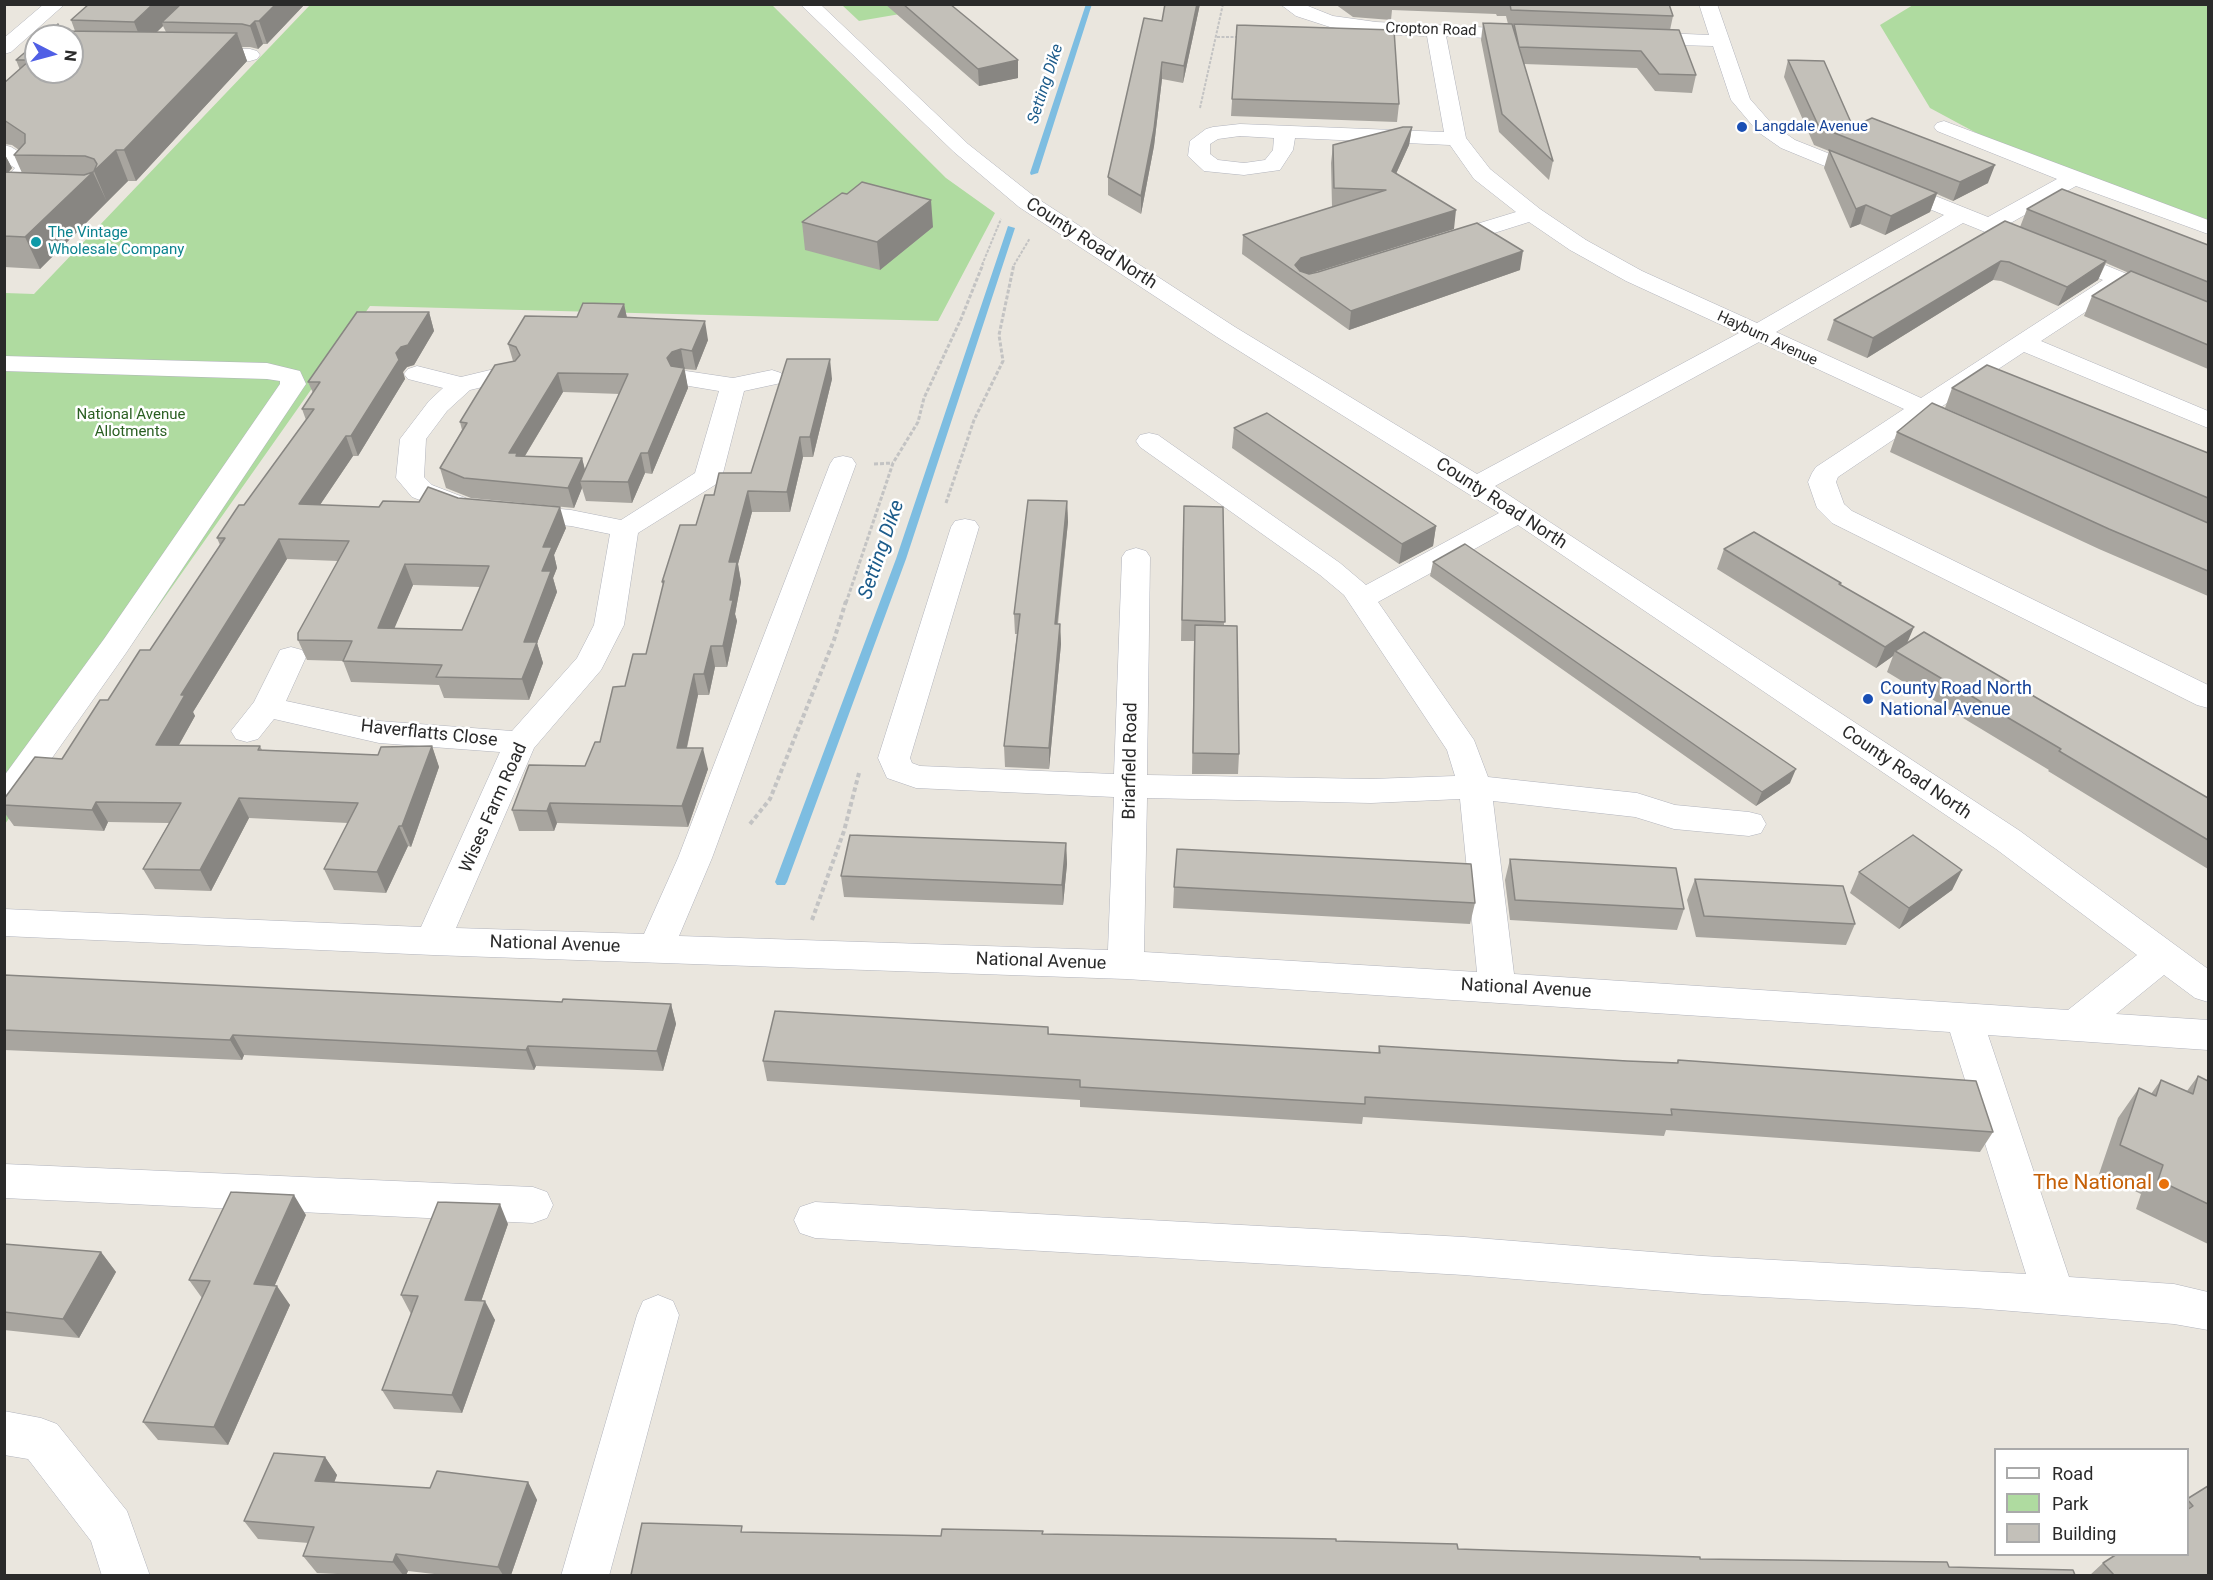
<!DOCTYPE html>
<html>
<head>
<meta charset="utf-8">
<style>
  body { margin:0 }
  #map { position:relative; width:2213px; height:1580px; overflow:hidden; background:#eae6de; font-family:Roboto,sans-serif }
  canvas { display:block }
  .frame { position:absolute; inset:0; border:6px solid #2a2a2a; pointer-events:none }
  .legend { position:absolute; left:1994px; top:1448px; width:195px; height:108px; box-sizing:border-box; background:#fff; border:2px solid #aaa; margin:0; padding:8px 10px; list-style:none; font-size:18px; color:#2a2a2a }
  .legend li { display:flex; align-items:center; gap:12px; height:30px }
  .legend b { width:30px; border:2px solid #aaa }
  .north { position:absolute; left:24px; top:24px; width:60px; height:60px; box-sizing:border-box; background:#fff; border:2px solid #aaa; border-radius:50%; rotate:96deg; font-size:16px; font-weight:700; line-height:24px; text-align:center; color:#2a2a2a }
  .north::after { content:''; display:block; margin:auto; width:21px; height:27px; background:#505fe5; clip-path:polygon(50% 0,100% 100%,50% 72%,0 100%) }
</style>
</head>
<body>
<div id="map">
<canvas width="2213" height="1580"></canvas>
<div class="frame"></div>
<ul class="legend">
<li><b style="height:8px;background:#fff"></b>Road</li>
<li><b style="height:16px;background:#afdba0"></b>Park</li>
<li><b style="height:16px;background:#c3c0b9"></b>Building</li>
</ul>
<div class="north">N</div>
</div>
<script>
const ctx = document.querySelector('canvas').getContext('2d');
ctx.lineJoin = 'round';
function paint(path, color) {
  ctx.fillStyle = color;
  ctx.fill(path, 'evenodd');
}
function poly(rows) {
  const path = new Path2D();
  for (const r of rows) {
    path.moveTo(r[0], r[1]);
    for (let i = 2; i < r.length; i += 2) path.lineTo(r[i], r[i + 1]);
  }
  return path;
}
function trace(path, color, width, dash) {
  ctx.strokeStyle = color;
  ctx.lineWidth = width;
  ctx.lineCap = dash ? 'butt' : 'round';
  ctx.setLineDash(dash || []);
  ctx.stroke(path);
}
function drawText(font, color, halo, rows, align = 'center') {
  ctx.font = font + ' Roboto,sans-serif';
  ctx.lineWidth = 5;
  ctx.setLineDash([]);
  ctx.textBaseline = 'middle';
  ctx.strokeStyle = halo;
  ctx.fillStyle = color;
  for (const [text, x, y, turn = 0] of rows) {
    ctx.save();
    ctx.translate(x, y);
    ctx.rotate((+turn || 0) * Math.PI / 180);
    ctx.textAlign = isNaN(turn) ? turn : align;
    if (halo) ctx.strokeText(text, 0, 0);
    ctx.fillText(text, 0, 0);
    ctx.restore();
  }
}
paint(poly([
  [310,5,772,5,946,178,995,213,938,321,370,306,5,824,5,293,34,294],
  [842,5,953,5,859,21],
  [1913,5,2208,5,2208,220,1982,136,1930,108,1880,25]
]), '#afdba0');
paint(poly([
  [1086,4,1092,4,1038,173,1031,175,1030,173,1086,4],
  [1008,226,1015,228,906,559,787,882,785,885,777,885,775,882,896,559,1008,226]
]), '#7dbde1');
const minor = poly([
  [44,4,65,4,11,52,4,54,4,38,44,4],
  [800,4,820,4,968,144,1035,197,1235,327,1477,474,1739,333,1626,281,1570,250,1529,222,1450,247,1442,249,1434,247,1431,242,1434,237,1516,212,1474,179,1450,145,1295,138,1293,150,1280,170,1244,175,1204,171,1188,156,1190,141,1206,129,1213,127,1240,124,1444,132,1427,36,1376,34,1330,27,1296,16,1280,4,1303,4,1333,16,1376,22,1534,30,1536,34,1534,38,1527,40,1446,36,1466,138,1490,169,1540,209,1586,240,1642,271,1757,323,1944,215,1781,148,1758,132,1731,100,1713,46,1639,44,1632,42,1630,38,1632,34,1639,32,1709,35,1699,4,1717,4,1750,99,1772,124,1795,140,1988,217,2057,179,1937,131,1934,127,1937,123,1944,121,2208,220,2208,234,2076,186,2007,225,2208,307,2208,322,2122,288,2041,341,2208,411,2208,428,2024,352,1941,407,1974,422,1978,428,1974,434,1965,436,1956,434,1924,419,1838,477,1836,482,1844,504,1852,511,2208,685,2208,708,2197,705,1832,523,1817,508,1808,482,1812,473,1816,467,1904,409,1759,342,1495,486,2020,831,2208,969,2208,1002,2195,998,2164,975,2116,1014,2208,1020,2208,1050,1988,1035,2069,1277,2174,1284,2208,1292,2208,1330,2174,1324,1974,1308,1703,1294,1464,1275,815,1238,800,1233,794,1220,800,1207,815,1202,1464,1237,1703,1256,2026,1274,1950,1032,1126,979,433,955,4,936,4,909,421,927,500,752,379,743,274,719,258,739,247,742,236,739,231,731,254,702,280,650,291,647,302,650,306,657,286,701,379,721,512,731,577,658,594,625,610,534,571,526,518,521,508,519,504,513,508,507,518,505,571,510,621,520,695,473,719,391,677,384,673,379,677,374,686,371,733,378,772,370,781,373,785,378,781,383,744,391,722,477,718,483,638,533,624,625,601,670,534,748,456,928,644,934,678,858,830,464,834,458,843,456,852,458,856,464,712,858,679,936,1108,950,1114,797,916,788,887,778,878,758,951,527,955,521,965,519,975,521,979,527,910,758,912,763,920,766,1114,774,1122,557,1126,551,1136,548,1146,551,1150,557,1147,775,1371,779,1455,776,1447,750,1344,595,1320,575,1140,447,1136,441,1140,435,1149,433,1158,435,1340,563,1366,585,1499,513,1217,337,1019,207,954,152,800,4],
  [1240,136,1274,138,1273,150,1265,160,1244,163,1218,160,1210,154,1210,144,1218,139,1240,136],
  [1963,223,2103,280,1921,398,1776,332,1963,223],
  [1518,525,1996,849,2137,955,2068,1010,1514,974,1493,801,1635,817,1674,829,1749,836,1761,833,1766,824,1761,815,1749,812,1675,805,1637,793,1488,777,1474,740,1378,602,1518,525],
  [1147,798,1371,803,1460,799,1477,972,1144,952,1147,798],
  [200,48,250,49,257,51,260,55,257,59,250,61,193,58,190,54,193,50,200,48],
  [4,145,11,147,34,161,37,172,24,188,4,195,4,180,15,168,4,161,4,145],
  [4,356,267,363,300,371,306,384,126,653,16,809,4,813,4,776,104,639,280,384,280,381,267,379,4,371,4,356],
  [511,365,520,368,524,373,520,378,470,390,447,411,426,439,424,477,432,485,476,502,480,508,476,514,466,516,456,514,412,497,396,478,400,439,429,401,443,388,408,379,404,374,408,369,417,366,461,377,511,365],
  [4,1164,533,1187,547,1192,553,1205,547,1218,533,1223,4,1198,4,1164],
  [658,1295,673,1301,679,1315,609,1576,561,1576,637,1315,643,1301,658,1295],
  [4,1411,41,1418,57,1424,127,1511,150,1576,102,1576,91,1541,28,1459,4,1455,4,1411]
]);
trace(minor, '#b1b3bc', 1);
trace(poly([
  [1217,37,1240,37],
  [1200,108,1223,4],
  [982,265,1001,219],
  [1014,265,1030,238]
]), '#c3c3c3', 2, [3, 1.5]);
trace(poly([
  [874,464,893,463],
  [946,503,974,420,1003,361,999,335,1014,264],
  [846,603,893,463,918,422,924,398,961,319,983,264]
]), '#c3c3c3', 3, [4, 2]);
trace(poly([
  [750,824,770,799,834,640,846,601],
  [812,920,844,831,859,773]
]), '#c3c3c3', 4, [4.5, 3]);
paint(minor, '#fff');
paint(poly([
  [305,4,267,44,263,44,258,49,250,47,242,47,247,61,136,181,128,181,107,202,100,188,107,202,40,269,4,267,4,153,12,168,8,173,22,173,14,155,19,150,12,145,4,144,4,83,20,70,16,60,58,24,61,31,75,31,71,20],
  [163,26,166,32,157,32],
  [885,4,950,4,1018,78,979,86],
  [1200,4,1183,83,1162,79,1154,146,1141,214,1108,195,1108,177,1162,21],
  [1335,4,1669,4,1673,16,1670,30,1696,75,1692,93,1655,91,1637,68,1524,64,1553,161,1549,180,1499,132,1481,40,1483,23,1508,24,1506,16,1497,16,1496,14,1392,10,1391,20,1353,17],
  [1237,25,1399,104,1397,122,1231,116],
  [1788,60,1853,127,1988,183,1953,201,1937,194,1930,212,1885,235,1860,224,1850,228,1824,168,1829,151,1814,145,1784,77],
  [1412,127,1409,145,1396,174,1454,229,1309,274,1520,270,1349,330,1242,254,1243,235,1334,207,1332,207,1331,163,1333,145],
  [2027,209,2208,245,2208,369,2084,316,2092,296,2129,273,2106,263,2098,280,2058,306,2001,281,1993,280,1867,358,1827,340,1834,320,2020,227],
  [802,222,933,227,880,270,805,250],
  [624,304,627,318,708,340,696,370,684,369,688,388,652,474,645,473,632,503,586,501,582,488,574,508,471,498,446,488,440,468,462,430,460,422,513,361,508,344,577,317],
  [563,392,620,394,585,471,582,458,525,456],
  [429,312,434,331,414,365,407,367,403,372,405,379,358,456,353,456,320,505,379,507,458,498,566,528,554,555,557,568,553,578,557,592,537,643,543,663,529,700,444,698,439,685,351,682,343,661,307,660,298,640,338,561,287,559,193,712,195,716,179,745,260,746,262,750,378,755,432,746,439,767,411,847,408,846,386,893,334,890,324,869,348,823,249,818,211,891,155,889,143,869,169,823,108,822,104,831,14,826,4,812,4,799,62,759,150,650,220,545,217,538,244,505,306,420,302,409,313,393,308,382],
  [413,585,480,587,462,630,394,628],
  [832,379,813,457,803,457,790,512,752,512,738,564,741,582,735,614,737,621,727,667,715,667,709,695,698,695,687,748,708,769,688,827,557,823,554,831,519,831,512,810,585,766,600,742,625,686,646,654,663,585,662,582,696,525,751,473],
  [1952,388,2208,453,2208,596,2099,549,1890,452,1897,432,2208,523,1945,408],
  [1234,428,1436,526,1433,546,1399,564,1232,448],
  [1067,501,1068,522,1058,624,1060,624,1061,644,1049,769,1005,767,1004,746,1017,634,1015,634,1014,614],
  [1223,507,1224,625,1239,754,1238,774,1192,774,1194,641,1181,641,1183,527],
  [1724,549,1840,585,1907,643,2208,798,2208,869,2048,771,2049,770,1887,672,1893,656,1876,668,1717,569],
  [1433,562,1790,783,1756,806,1430,576],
  [1066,843,1067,864,1063,905,844,897,841,876],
  [1510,859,1684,909,1677,930,1510,920,1505,880],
  [1962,870,1952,890,1899,929,1850,893,1859,872],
  [1695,879,1855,924,1846,945,1696,937,1687,900],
  [1174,887,1475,903,1470,924,1173,908],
  [4,975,562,1002,671,1004,676,1024,663,1071,536,1066,534,1070,244,1055,242,1060,4,1050],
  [1048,1027,1049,1034,1378,1053,1379,1046,1627,1061,1677,1063,1678,1060,1993,1132,1980,1152,1666,1130,1664,1136,1363,1117,1362,1124,1080,1107,1080,1100,767,1081,763,1061],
  [2198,1076,2208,1081,2208,1244,2136,1209,2141,1194,2099,1174,2118,1118,2139,1088,2151,1094,2161,1080,2187,1091],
  [306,1215,274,1286,290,1305,228,1445,158,1440,143,1422,202,1298,189,1280],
  [508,1224,481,1301,495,1320,462,1413,394,1409,382,1390,411,1314,401,1295],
  [4,1244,101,1252,116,1272,79,1338,4,1330],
  [325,1457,337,1475,334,1482,430,1488,528,1482,537,1500,511,1575,443,1575,408,1571,406,1575,357,1575,317,1573,303,1556,309,1543,258,1539,244,1521],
  [2208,1486,2208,1575,2090,1575,2103,1563,2187,1554,2187,1499]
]), '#a8a59f');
paint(poly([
  [153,4,186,4,162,22,163,26,143,45,134,22],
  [276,4,305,4,267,44,259,21],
  [1197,4,1200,4,1183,83,1184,66],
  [255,21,263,44,258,49,250,26],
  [237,33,247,61,136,181,124,150],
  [1018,60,1018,78,979,86,978,69],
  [1162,62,1162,79,1154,146,1141,214,1141,196],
  [1412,127,1409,145,1389,189,1392,171],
  [116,150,128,181,107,202,94,171],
  [4,153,12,168,4,177],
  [1995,165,1988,183,1953,201,1960,182],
  [93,172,107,202,40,269,25,237],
  [1937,193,1930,212,1885,235,1891,216],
  [931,200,933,227,880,270,877,242],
  [1866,205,1860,224,1850,228,1856,209],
  [1456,210,1454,229,1302,276,1295,265,1301,258],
  [1523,251,1520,270,1349,330,1351,311],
  [2001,261,1993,280,1867,358,1873,338],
  [2106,261,2098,280,2058,306,2067,287],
  [624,304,628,323,618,317],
  [429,312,434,331,414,365,407,367,403,372,405,379,358,456,351,436,396,353],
  [705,321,708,340,696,370,692,351],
  [681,349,688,388,652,474,648,453,667,358,672,352],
  [830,359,832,379,813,457,810,437],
  [558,373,563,392,520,464,509,453],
  [346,436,353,456,307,524,299,504],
  [800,437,803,457,790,512,787,492],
  [641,453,645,473,632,503,628,482],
  [582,458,587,478,580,481,582,488,574,508,568,488],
  [748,491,752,512,738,564,741,582,735,614,737,621,727,667,723,646,730,600,729,562],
  [1067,501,1068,522,1055,644,1055,624],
  [560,507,566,528,554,555,557,568,553,578,557,592,537,643,543,663,529,700,522,679,524,642,542,571,543,547],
  [1436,526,1433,546,1399,564,1402,544],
  [279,539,287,559,193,712,195,716,167,766,156,745,181,695],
  [405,564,413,585,386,648,378,628],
  [1060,624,1061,644,1049,769,1049,748],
  [1914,627,1905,648,1895,651,1893,656,1876,668,1885,647],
  [711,646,715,667,709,695,704,674],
  [694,674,698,695,682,769,677,748],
  [432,746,439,767,411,847,402,826],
  [703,748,708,769,688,827,682,806],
  [1796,769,1790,783,1756,806,1762,792],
  [239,798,249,818,211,891,200,870],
  [96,802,108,822,104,831,92,810],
  [550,803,557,823,554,831,547,811],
  [399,826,408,846,386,893,377,872],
  [1066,843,1067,864,1063,905,1062,885],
  [1962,870,1952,890,1899,929,1909,908],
  [671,1004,676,1024,663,1071,657,1051],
  [233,1035,244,1055,242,1060,230,1040],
  [528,1046,536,1066,534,1070,526,1050],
  [294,1195,306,1215,267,1303,254,1284],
  [500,1204,508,1224,475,1319,465,1300],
  [101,1252,116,1272,79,1338,63,1319],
  [277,1286,290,1305,228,1445,214,1427],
  [485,1301,495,1320,462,1413,452,1395],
  [325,1457,337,1475,328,1499,315,1481],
  [528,1482,537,1500,511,1575,503,1575,498,1567],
  [396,1554,408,1571,406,1575,403,1575,393,1562]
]), '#888682');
const building = poly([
  [89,4,153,4,134,22,71,20,89,4],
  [181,4,276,4,259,21,255,21,250,26,242,24,162,22,181,4],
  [903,4,950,4,1018,60,978,69,903,4],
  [1165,4,1197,4,1184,66,1162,62,1154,129,1141,196,1108,177,1144,18,1162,21,1165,4],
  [1510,4,1669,4,1673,16,1511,10,1510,4],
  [1483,23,1512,24,1553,161,1502,114,1483,23],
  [58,24,60,31,237,33,124,150,116,150,94,171,97,164,94,159,85,156,14,155,25,143,25,134,4,120,4,83,30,60,16,60,36,43,36,72,72,72,72,36,44,36,58,24],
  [1514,24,1679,30,1696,75,1659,74,1641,51,1519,47,1514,24],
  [1237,25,1394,30,1399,104,1232,99,1237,25],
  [1788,60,1824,61,1853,127,1872,118,1995,165,1960,182,1819,127,1788,60],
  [1403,127,1412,127,1392,171,1456,210,1301,258,1295,265,1300,271,1309,274,1318,272,1477,223,1523,251,1351,311,1243,235,1386,190,1334,188,1333,145,1403,127],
  [1829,150,1937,193,1891,216,1866,205,1856,209,1829,150],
  [4,172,84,175,93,172,25,237,4,236,4,172],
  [862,182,931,200,877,242,802,222,842,193,847,194,862,182],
  [2062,189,2208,245,2208,282,2027,209,2062,189],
  [2005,221,2106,261,2067,287,2009,262,2001,261,1873,338,1834,320,2005,221],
  [2131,271,2208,302,2208,345,2092,296,2131,271],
  [583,303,624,304,618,317,705,321,692,351,681,349,672,352,667,358,671,366,684,368,648,453,641,453,628,482,580,481,628,374,558,373,509,453,517,453,516,456,582,458,568,488,464,478,440,468,467,423,460,422,495,365,515,361,520,355,516,347,508,344,525,316,577,317,583,303],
  [357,312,429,312,408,345,401,347,396,353,399,360,351,436,346,436,299,504,379,507,383,501,419,502,428,487,458,498,560,507,543,547,552,547,542,571,551,571,524,642,537,642,522,679,436,677,442,665,343,661,352,641,298,640,298,633,349,541,279,539,181,695,185,695,156,745,260,746,258,750,378,755,381,747,432,746,402,826,399,826,377,872,324,869,358,803,239,798,200,870,143,869,181,803,96,802,92,810,4,805,4,799,35,757,62,759,100,700,108,700,140,650,150,650,225,538,217,538,239,505,244,505,314,409,302,409,320,382,308,382,357,312],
  [405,564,489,566,462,630,378,628,405,564],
  [787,359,830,359,810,437,800,437,787,492,748,491,729,562,737,562,730,600,733,600,723,646,711,646,704,674,694,674,677,748,703,748,682,806,550,803,547,811,512,810,529,765,585,766,595,742,600,742,613,687,625,686,633,654,646,654,664,581,662,582,680,525,696,525,705,495,714,495,719,473,751,473,787,359],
  [1987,365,2208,453,2208,498,1952,388,1987,365],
  [1932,403,2208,523,2208,571,2109,529,1897,432,1932,403],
  [1267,413,1436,526,1402,544,1234,428,1267,413],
  [1028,500,1067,501,1055,624,1060,624,1049,748,1004,746,1020,614,1014,614,1028,500],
  [1184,506,1223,507,1225,622,1182,620,1184,506],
  [1754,532,1841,583,1839,584,1914,627,1885,647,1724,549,1754,532],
  [1465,544,1796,769,1762,792,1433,562,1465,544],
  [1195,625,1237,626,1239,754,1193,753,1195,625],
  [1924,632,2208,798,2208,840,2059,751,2061,749,1895,651,1924,632],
  [850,835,1066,843,1062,885,841,876,850,835],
  [1913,835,1962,870,1909,908,1859,872,1913,835],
  [1177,849,1471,864,1475,903,1174,887,1177,849],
  [1510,859,1676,868,1684,909,1515,900,1510,859],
  [1695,879,1843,886,1855,924,1704,916,1695,879],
  [4,975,562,1002,563,999,671,1004,657,1051,528,1046,526,1050,233,1035,230,1040,4,1030,4,975],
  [775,1011,1048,1027,1048,1034,1329,1050,1380,1053,1379,1046,1627,1061,1678,1063,1678,1060,1976,1081,1993,1132,1671,1109,1672,1115,1365,1097,1365,1104,1329,1102,1080,1087,1080,1080,763,1061,775,1011],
  [2198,1076,2208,1081,2208,1204,2158,1180,2163,1165,2120,1145,2139,1088,2156,1096,2161,1080,2193,1094,2198,1076],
  [231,1192,294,1195,254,1284,277,1286,214,1427,143,1422,210,1281,189,1280,231,1192],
  [438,1202,500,1204,465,1300,485,1301,452,1395,382,1390,418,1296,401,1295,438,1202],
  [4,1244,101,1252,63,1319,4,1312,4,1244],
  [274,1453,325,1457,315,1481,430,1488,437,1471,528,1482,498,1567,396,1554,393,1562,303,1556,314,1527,244,1521,274,1453],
  [2208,1486,2208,1575,2114,1575,2103,1563,2117,1554,2187,1554,2187,1510,2193,1506,2187,1499,2208,1486],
  [642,1523,742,1526,741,1532,941,1536,942,1529,1043,1531,1042,1534,1336,1539,1336,1541,1457,1544,1458,1549,1700,1557,1700,1559,1947,1562,1949,1567,2073,1570,2075,1575,631,1575,642,1523]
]);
paint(building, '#c3c0b9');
trace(building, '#888682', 1.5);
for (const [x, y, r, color] of [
  [1742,127,6,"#1a4fb4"],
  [36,242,6,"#0f9aa8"],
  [1868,699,6,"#1a4fb4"],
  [2164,1184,6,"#e8710a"]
]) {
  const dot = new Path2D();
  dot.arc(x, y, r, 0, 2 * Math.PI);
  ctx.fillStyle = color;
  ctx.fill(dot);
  trace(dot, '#fff', 2);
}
drawText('15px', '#2a2a2a', '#fff', [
  ["Cropton Road",1431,30,2],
  ["Hayburn Avenue",1767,339,25]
]);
drawText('15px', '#164399', '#fff', [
  ["Langdale Avenue",1754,127]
], 'left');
drawText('15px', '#0d838f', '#fff', [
  ["The Vintage",48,233],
  ["Wholesale Company",48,250]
], 'left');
drawText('15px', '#2a5f22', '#fff', [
  ["National Avenue",131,415],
  ["Allotments",131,432]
]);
drawText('italic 16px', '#1d5c8b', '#fff', [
  ["Setting Dike",1046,84,-72]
]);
drawText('18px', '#2a2a2a', '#fff', [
  ["County Road North",1091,244,33],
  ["County Road North",1501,504,33],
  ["Haverflatts Close",429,734,6],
  ["Briarfield Road",1131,761,-89],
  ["County Road North",1906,773,34],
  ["Wises Farm Road",494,808,-66],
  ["National Avenue",555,945,2],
  ["National Avenue",1041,962,2],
  ["National Avenue",1526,989,3]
]);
drawText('18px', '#164399', '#fff', [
  ["County Road North",1880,689],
  ["National Avenue",1880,710]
], 'left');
drawText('italic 20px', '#1d5c8b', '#fff', [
  ["Setting Dike",882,550,-71]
]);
drawText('21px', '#c56008', '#fff', [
  ["The National",2152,1184]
], 'right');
</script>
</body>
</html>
